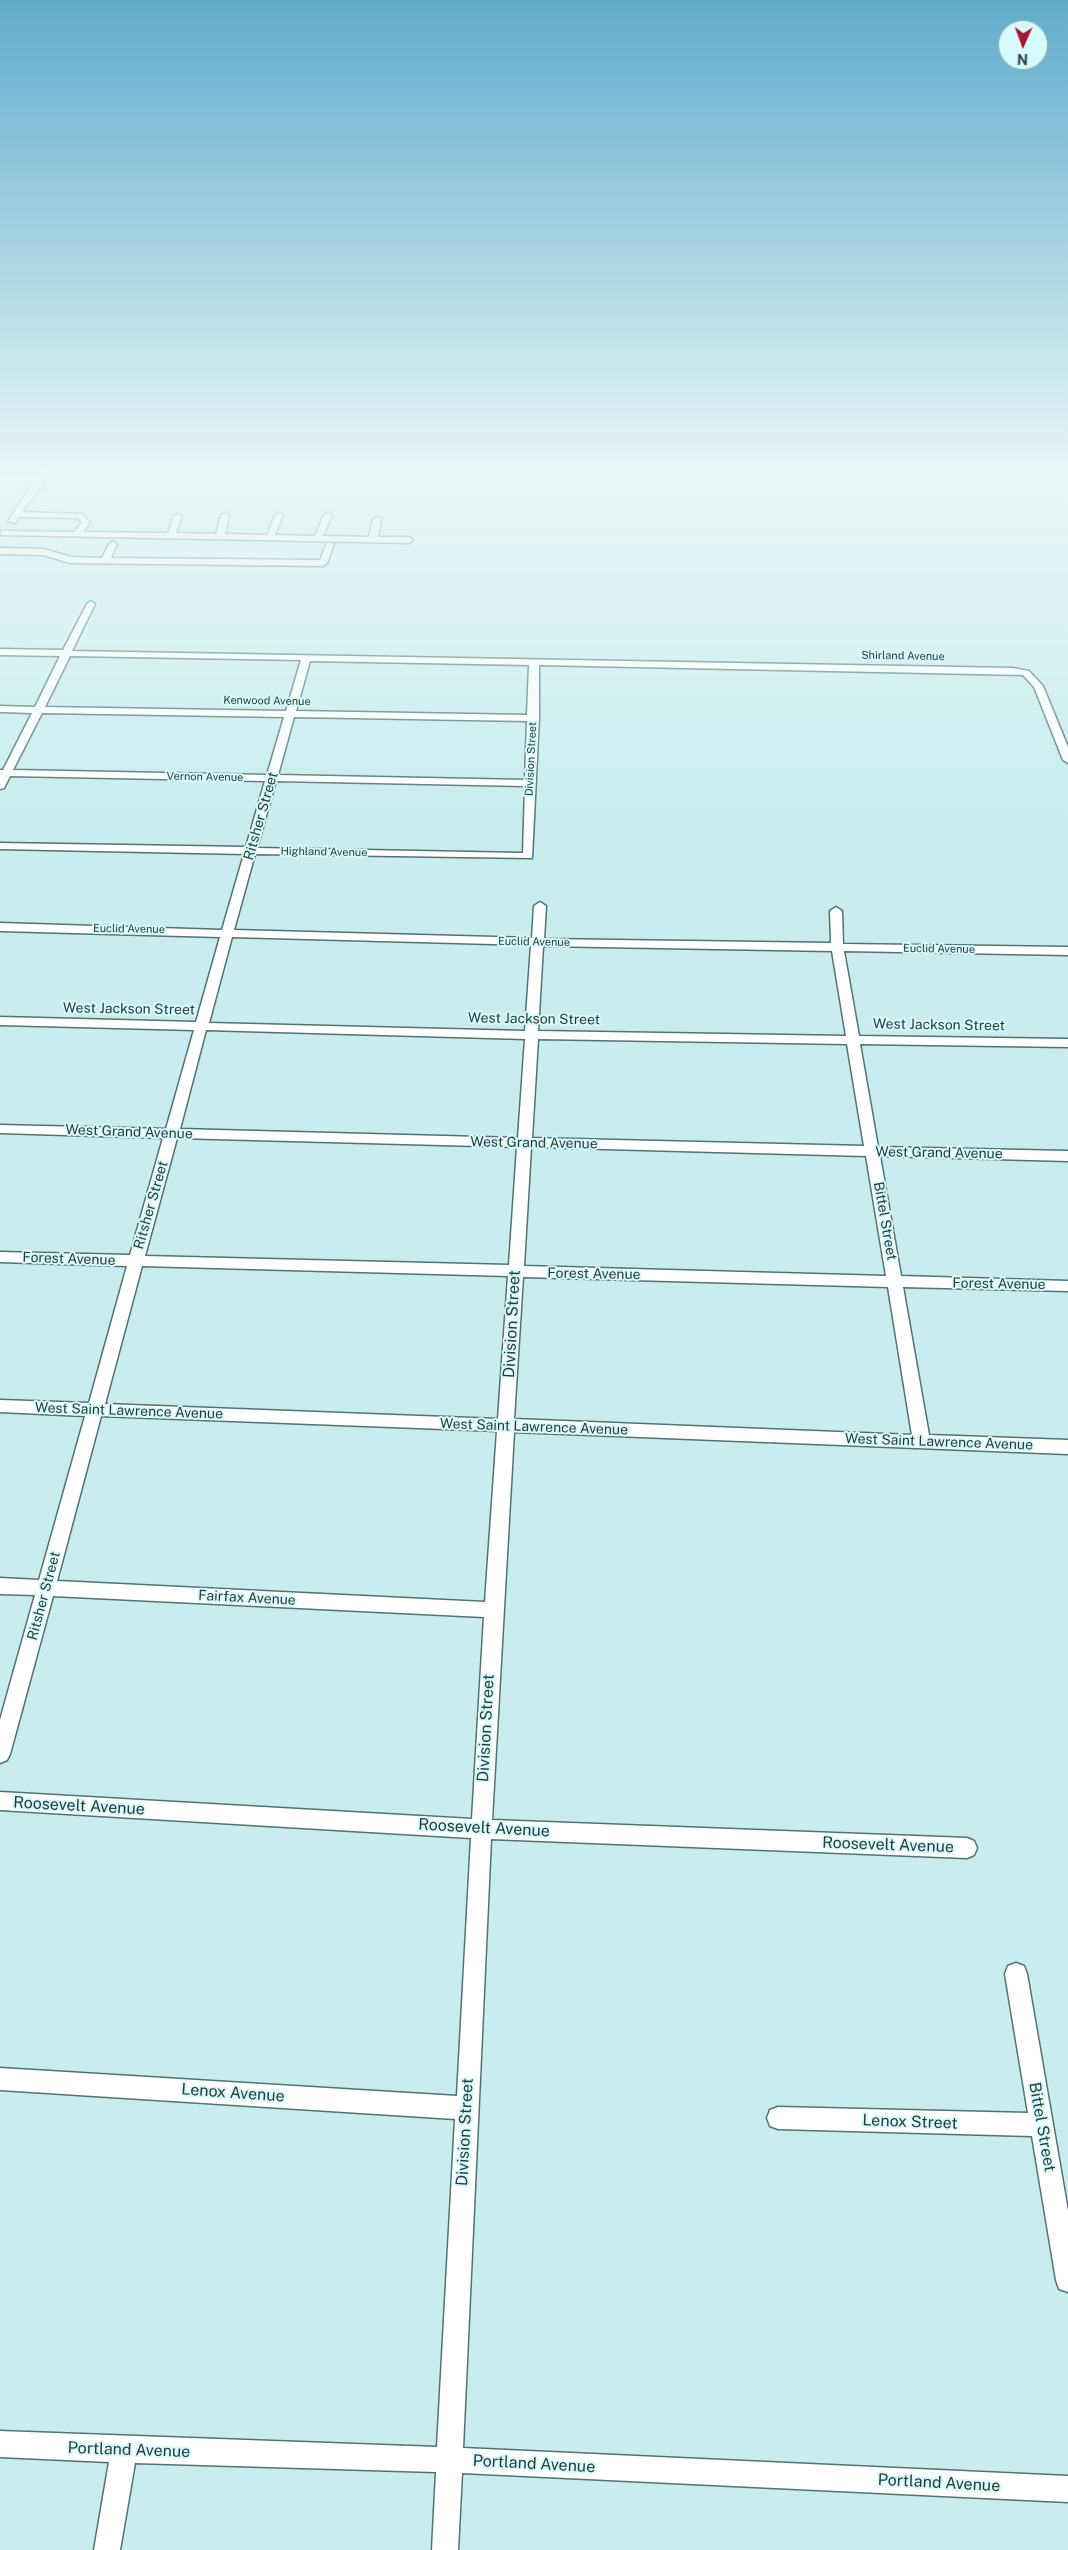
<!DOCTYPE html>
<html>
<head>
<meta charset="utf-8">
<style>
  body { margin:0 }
  #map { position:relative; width:1068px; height:2550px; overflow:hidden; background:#c9edee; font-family:"Public Sans",sans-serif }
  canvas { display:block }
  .north { position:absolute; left:998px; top:20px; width:50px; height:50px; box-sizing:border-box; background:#d6fbfb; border:1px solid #92aeae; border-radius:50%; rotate:182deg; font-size:14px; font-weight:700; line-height:20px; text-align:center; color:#2c3a3b }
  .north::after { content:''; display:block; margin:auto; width:18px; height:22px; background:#aa1334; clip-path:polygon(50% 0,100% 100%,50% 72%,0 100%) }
</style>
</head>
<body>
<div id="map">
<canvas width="1068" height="2550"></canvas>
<div class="north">N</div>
</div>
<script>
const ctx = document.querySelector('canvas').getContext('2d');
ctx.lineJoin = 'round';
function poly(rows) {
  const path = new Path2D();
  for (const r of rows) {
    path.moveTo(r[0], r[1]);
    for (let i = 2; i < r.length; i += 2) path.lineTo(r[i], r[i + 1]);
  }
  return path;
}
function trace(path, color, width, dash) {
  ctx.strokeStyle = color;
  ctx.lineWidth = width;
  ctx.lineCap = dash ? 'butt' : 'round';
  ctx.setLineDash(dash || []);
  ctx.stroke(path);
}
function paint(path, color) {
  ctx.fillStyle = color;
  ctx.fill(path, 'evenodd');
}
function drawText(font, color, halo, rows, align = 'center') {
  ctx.font = font + ' "Public Sans",sans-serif';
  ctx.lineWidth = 4;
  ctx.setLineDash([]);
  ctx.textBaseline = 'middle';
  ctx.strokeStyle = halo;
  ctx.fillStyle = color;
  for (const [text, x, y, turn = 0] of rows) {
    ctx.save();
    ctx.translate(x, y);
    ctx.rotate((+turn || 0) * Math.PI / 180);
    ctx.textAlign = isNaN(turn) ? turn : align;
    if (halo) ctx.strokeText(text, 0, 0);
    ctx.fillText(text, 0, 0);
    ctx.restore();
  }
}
const minor = poly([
  [45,469,54,469,22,512,82,514,90,522,83,532,168,533,174,516,178,514,182,516,176,533,216,534,221,515,225,513,229,515,225,534,267,535,275,515,279,513,283,515,275,535,315,536,324,515,328,513,332,515,323,536,369,537,373,519,377,517,381,519,378,537,409,537,413,540,409,543,1,535,1,531,4,531,74,532,82,522,77,518,19,517,15,523,8,521,35,480,0,480,0,476,39,476,45,469],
  [113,541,117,544,111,558,320,560,327,542,334,544,327,563,323,566,70,563,43,555,0,554,0,548,44,549,71,557,102,558,109,544,113,541],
  [91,601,95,604,72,651,1013,668,1029,671,1043,686,1068,747,1068,763,1063,760,1034,687,1023,675,539,665,539,718,532,858,255,854,234,930,532,938,534,906,540,902,546,906,544,939,831,943,830,911,836,907,842,911,843,944,1068,947,1068,955,844,951,859,1036,1068,1039,1068,1047,860,1044,878,1147,1068,1151,1068,1161,880,1156,901,1276,1068,1281,1068,1291,903,1287,929,1435,1068,1440,1068,1454,514,1432,492,1820,967,1838,974,1841,977,1848,974,1855,967,1858,491,1839,463,2448,1068,2476,1068,2502,462,2473,458,2550,432,2550,436,2472,135,2463,120,2550,94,2550,109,2462,0,2457,0,2431,437,2447,455,2119,0,2090,0,2068,457,2096,471,1838,0,1810,0,1792,472,1819,484,1617,53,1596,10,1754,7,1760,0,1763,0,1720,35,1595,0,1594,0,1578,39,1580,85,1416,0,1412,0,1400,89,1403,127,1266,0,1262,0,1252,130,1255,163,1138,0,1133,0,1125,166,1129,194,1030,0,1025,0,1017,196,1022,220,937,0,931,0,923,222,930,244,854,0,849,0,843,246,847,265,781,10,776,4,788,0,789,0,770,3,770,32,713,0,712,0,706,35,707,60,656,0,655,0,649,63,650,87,604,91,601],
  [70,656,301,660,286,711,45,707,70,656],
  [310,661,529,665,527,715,296,711,310,661],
  [42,713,284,717,267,775,13,770,42,713],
  [294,717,527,721,525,780,278,775,294,717],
  [276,781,525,786,523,853,257,848,276,781],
  [232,937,531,945,525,1031,209,1023,232,937],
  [543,946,832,951,846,1036,538,1031,543,946],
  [206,1030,525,1039,518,1138,180,1129,206,1030],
  [538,1039,847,1044,864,1146,532,1138,538,1039],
  [177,1138,517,1147,509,1265,145,1256,177,1138],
  [531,1147,866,1156,886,1276,524,1266,531,1147],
  [142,1266,508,1276,498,1419,105,1404,142,1266],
  [523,1277,888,1287,912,1435,514,1419,523,1277],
  [101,1416,497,1431,485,1602,57,1581,101,1416],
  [1016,1963,1024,1966,1027,1974,1068,2211,1068,2292,1059,2289,1056,2280,1032,2136,778,2129,770,2126,767,2118,770,2110,778,2107,1028,2113,1005,1974,1008,1966,1016,1963]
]);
trace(minor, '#527373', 3);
paint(minor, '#fff');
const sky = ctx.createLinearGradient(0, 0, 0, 826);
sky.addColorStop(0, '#61accc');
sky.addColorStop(0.57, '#e7f7f7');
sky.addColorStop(1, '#e7f7f700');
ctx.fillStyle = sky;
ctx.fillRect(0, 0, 1068, 826);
drawText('11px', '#2c3a3b', '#d6fbfb', [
  ["Shirland Avenue",903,656,1],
  ["Kenwood Avenue",267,701,1],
  ["Division Street",531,759,-87],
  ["Vernon Avenue",205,777,1],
  ["Highland Avenue",324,852,1],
  ["Euclid Avenue",129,929,1],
  ["Euclid Avenue",534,942,1],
  ["Euclid Avenue",939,949,1]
]);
drawText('14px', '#2c3a3b', '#d6fbfb', [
  ["Ritsher Street",261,816,-74],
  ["West Jackson Street",129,1009,1],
  ["West Jackson Street",534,1019,1],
  ["West Jackson Street",939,1025,1],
  ["West Grand Avenue",129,1132,2],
  ["West Grand Avenue",534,1143,1],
  ["West Grand Avenue",939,1153,1],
  ["Ritsher Street",151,1205,-74],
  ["Bittel Street",885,1221,80],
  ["Forest Avenue",69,1259,2],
  ["Forest Avenue",594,1274,1],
  ["Forest Avenue",999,1284,1],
  ["West Saint Lawrence Avenue",129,1411,2],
  ["West Saint Lawrence Avenue",534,1427,2],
  ["West Saint Lawrence Avenue",939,1442,2],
  ["Ritsher Street",44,1596,-75],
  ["Fairfax Avenue",247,1598,3]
]);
drawText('16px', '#2c3a3b', '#d6fbfb', [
  ["Division Street",512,1324,-87],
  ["Division Street",486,1728,-87],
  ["Roosevelt Avenue",79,1806,3],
  ["Roosevelt Avenue",484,1828,3],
  ["Roosevelt Avenue",888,1845,2],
  ["Lenox Avenue",233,2093,4],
  ["Lenox Street",910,2122,2],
  ["Bittel Street",1042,2127,80],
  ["Division Street",465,2132,-87],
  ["Portland Avenue",129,2450,2],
  ["Portland Avenue",534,2464,3],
  ["Portland Avenue",939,2483,3]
]);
</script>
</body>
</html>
